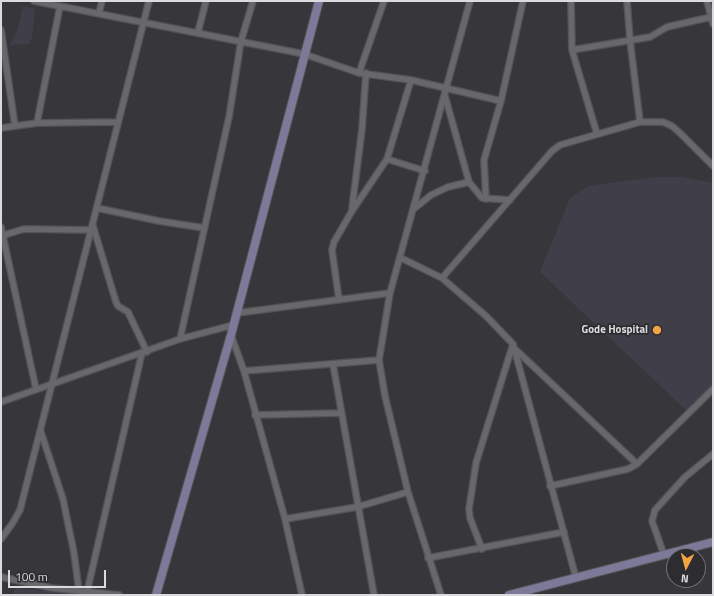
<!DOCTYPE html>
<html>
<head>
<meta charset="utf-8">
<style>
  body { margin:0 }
  #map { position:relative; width:714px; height:596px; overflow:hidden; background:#37373b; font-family:"Titillium Web",sans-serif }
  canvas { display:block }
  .frame { position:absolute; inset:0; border:2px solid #dbdadd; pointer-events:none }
  .north { position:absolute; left:666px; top:548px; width:40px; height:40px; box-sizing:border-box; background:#2d2d31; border:1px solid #737276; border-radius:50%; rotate:186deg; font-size:11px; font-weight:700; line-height:16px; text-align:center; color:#dbdadd }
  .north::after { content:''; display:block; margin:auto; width:14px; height:18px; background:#f3a443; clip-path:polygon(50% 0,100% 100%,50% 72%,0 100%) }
  .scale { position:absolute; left:8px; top:570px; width:98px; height:18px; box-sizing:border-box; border:2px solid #dbdadd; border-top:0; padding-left:5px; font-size:12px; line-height:14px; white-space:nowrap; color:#dbdadd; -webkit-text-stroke:3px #2d2d31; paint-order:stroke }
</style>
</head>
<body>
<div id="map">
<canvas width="714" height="596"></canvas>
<div class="frame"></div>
<div class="north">N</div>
<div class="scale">100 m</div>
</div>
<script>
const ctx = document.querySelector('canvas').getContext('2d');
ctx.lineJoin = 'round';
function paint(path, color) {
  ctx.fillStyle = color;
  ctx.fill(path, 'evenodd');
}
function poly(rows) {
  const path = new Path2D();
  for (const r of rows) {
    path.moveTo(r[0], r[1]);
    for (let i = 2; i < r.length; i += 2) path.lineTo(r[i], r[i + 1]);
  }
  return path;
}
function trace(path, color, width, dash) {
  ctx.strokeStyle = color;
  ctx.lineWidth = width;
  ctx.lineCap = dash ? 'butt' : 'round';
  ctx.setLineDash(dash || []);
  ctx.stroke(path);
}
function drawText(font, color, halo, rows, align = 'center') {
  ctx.font = font + ' "Titillium Web",sans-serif';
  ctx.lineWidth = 3.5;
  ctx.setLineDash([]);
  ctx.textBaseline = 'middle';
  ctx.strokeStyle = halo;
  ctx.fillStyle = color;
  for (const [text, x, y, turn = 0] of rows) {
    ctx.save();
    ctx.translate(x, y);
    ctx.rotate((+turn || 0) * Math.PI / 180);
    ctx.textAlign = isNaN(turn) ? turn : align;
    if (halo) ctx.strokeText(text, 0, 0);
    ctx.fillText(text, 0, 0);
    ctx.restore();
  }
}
paint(poly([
  [23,6,35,9,32,38,29,44,10,45,17,31],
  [654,177,682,177,713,183,713,388,689,413,540,272,570,198,589,186],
  [15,588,90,595,13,595]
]), '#3f3e49');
const street = poly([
  [34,1,304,54,359,73,411,80,501,101],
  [571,1,572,50,597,134],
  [627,1,630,40,640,122],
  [707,1,713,24],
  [99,13,102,1],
  [1,30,15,126],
  [198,32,206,1],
  [572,50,650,37,667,27,711,17],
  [359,73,384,1],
  [445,96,469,182,482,198,510,200],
  [37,123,60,6],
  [1,128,37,123,117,122],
  [387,159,425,171],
  [486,199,484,160,501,101,523,1],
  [97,208,159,221,204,228],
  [352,208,362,129,366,73],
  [415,208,431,195,448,187,469,182],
  [93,226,116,302,118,306,128,312,147,352],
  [1,227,36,389],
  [1,236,24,229,92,230],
  [401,258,442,278,486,316,513,344,576,578],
  [442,278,552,151,560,145,640,122,663,122,672,126,681,134,713,166],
  [339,300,332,250,334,242,352,211,387,159,411,80],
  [237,313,390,293],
  [231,335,244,371,285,519,302,595],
  [180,339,229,117,241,41,253,1],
  [516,350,637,464],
  [333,364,374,595],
  [244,371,379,360],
  [1,402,180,339,233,325],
  [255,415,340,413],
  [41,432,63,499,74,553,79,591],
  [550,486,628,469,637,464,713,389],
  [285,519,357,507,408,492],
  [1,539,12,524,20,510,149,1],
  [482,549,470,518,469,509,476,463,513,344],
  [664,555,652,521,655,510,685,477,713,454],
  [428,558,564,532],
  [1,577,52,588,119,595],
  [87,592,142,353],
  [441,595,408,492,385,396,379,360,390,293,470,1]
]);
const secondary = poly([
  [156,595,231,335,319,1],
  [509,595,713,542]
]);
trace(street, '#535356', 8);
trace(secondary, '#535356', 10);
trace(street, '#67676c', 5.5);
trace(secondary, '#7c7a98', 8);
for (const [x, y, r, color] of [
  [657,330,5,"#f3a443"]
]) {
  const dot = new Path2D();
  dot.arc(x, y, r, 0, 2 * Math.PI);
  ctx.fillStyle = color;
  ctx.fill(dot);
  trace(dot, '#2d2d31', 1.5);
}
drawText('bold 11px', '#dbdadd', '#2d2d31', [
  ["Gode Hospital",648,330]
], 'right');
</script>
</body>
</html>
